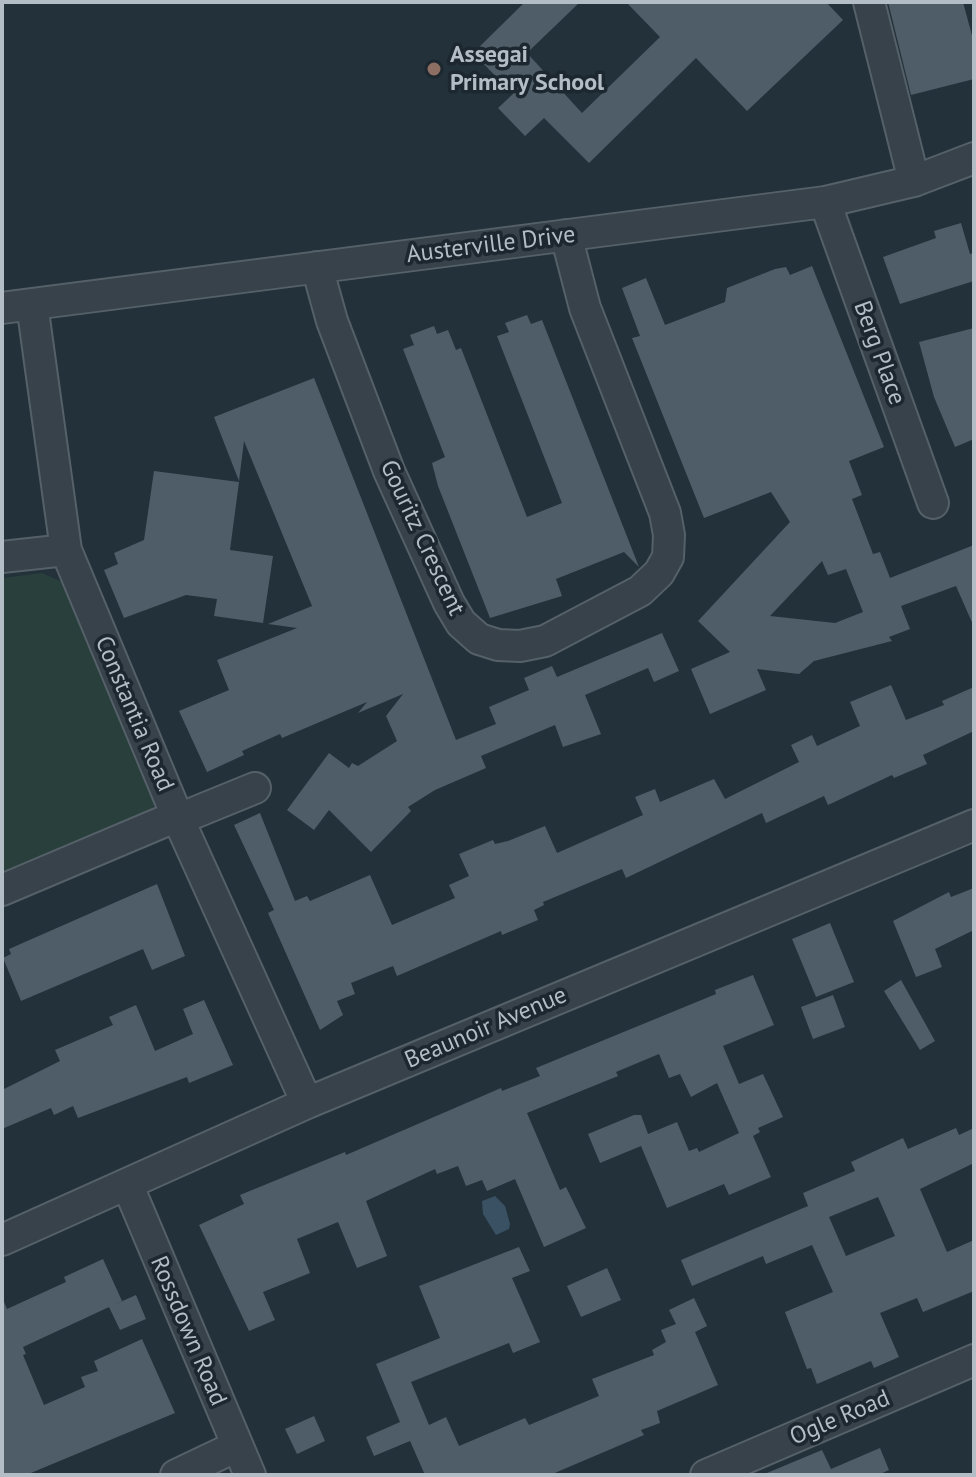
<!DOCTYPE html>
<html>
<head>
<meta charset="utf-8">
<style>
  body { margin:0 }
  #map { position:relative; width:976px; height:1477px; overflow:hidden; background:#23313a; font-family:"PT Sans",sans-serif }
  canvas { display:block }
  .frame { position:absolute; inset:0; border:4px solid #b2bdc6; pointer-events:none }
</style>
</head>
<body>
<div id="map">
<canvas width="976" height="1477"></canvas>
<div class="frame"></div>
</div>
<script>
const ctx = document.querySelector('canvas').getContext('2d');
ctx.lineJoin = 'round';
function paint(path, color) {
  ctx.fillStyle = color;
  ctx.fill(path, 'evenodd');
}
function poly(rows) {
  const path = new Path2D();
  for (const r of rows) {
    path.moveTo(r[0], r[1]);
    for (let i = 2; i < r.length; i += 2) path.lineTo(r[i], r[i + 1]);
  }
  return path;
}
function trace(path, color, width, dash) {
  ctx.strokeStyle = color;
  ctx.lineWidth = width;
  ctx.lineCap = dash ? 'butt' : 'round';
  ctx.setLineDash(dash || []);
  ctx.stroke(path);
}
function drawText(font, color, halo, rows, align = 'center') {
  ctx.font = font + ' "PT Sans",sans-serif';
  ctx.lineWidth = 7;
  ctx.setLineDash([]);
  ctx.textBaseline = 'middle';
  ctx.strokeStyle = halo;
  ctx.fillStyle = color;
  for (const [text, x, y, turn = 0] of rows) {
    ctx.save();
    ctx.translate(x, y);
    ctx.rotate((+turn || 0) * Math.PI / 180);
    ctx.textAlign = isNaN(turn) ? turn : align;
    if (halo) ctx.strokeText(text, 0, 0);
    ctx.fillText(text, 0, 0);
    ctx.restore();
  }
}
paint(poly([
  [42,573,65,583,159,799,144,819,2,878,2,578]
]), '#283f3c');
paint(poly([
  [495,1196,505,1206,510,1224,509,1229,496,1235,483,1214,482,1201]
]), '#395162');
paint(poly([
  [525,2,580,2,527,53,582,113,660,37,626,2,826,2,843,20,747,111,696,58,589,163,544,118,525,136,498,108,513,94,473,53],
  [888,2,963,2,974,43,974,79,911,95],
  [961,223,970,254,974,253,974,281,900,304,883,257,936,238,934,231],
  [812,266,884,447,849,461,862,495,852,499,873,554,880,552,890,578,974,545,974,627,956,586,901,606,910,629,889,637,892,641,814,661,799,674,757,669,766,690,710,714,691,669,730,652,698,621,790,522,771,492,704,518,632,338,640,336,622,288,646,278,665,325,725,302,727,288,775,269,786,267,790,275],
  [822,561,828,575,846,569,863,612,835,623,770,616],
  [527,315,531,324,542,320,639,567,624,552,556,579,562,596,490,618,438,486,432,463,445,457,403,349,414,345,410,335,434,326,437,334,448,330,456,350,461,348,527,517,562,503,497,336,509,332,505,323],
  [974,328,974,439,955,447,934,397,919,342],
  [314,378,456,740,496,724,489,707,529,690,524,678,552,666,557,677,662,633,679,671,654,682,648,668,585,695,601,734,563,747,555,725,481,756,486,768,435,790,408,807,411,811,371,852,329,810,314,830,287,810,329,753,349,768,352,763,358,766,397,741,386,716,403,694,358,713,367,702,282,738,280,734,242,751,244,755,207,772,179,711,229,690,217,660,297,628,268,624,312,606,244,441,239,481,214,417],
  [154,471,239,482,230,550,273,556,263,623,214,616,217,599,186,595,124,618,104,570,118,564,114,553,144,540],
  [891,685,906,720,944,705,942,701,974,687,974,731,923,755,927,764,894,778,892,775,828,805,824,796,766,823,762,813,626,878,622,869,543,902,544,905,534,910,538,920,502,935,501,931,397,976,393,966,351,983,355,994,337,1001,343,1015,320,1030,268,913,274,910,234,825,260,813,295,901,307,896,310,901,370,875,392,925,455,898,449,885,469,876,459,854,493,840,495,844,508,841,545,826,557,853,643,815,635,797,655,789,660,802,714,779,725,799,799,762,791,745,812,735,817,746,860,726,850,702],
  [157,884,185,956,152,970,143,949,21,1001,3,958,11,954,9,949],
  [974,888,974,930,935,949,942,967,916,977,893,921,949,892,951,897],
  [830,923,854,982,816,997,792,939],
  [753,975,774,1025,723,1046,739,1084,763,1074,783,1117,758,1128,760,1132,753,1136,771,1177,729,1195,724,1184,667,1208,641,1146,600,1163,588,1134,634,1115,641,1115,648,1134,677,1122,689,1151,697,1148,699,1152,739,1133,717,1083,691,1097,680,1074,669,1078,659,1054,616,1072,618,1076,527,1113,560,1190,566,1187,586,1228,544,1247,515,1179,487,1191,482,1180,466,1186,458,1166,437,1174,435,1169,366,1201,387,1256,357,1268,338,1222,297,1239,310,1273,263,1292,275,1320,249,1331,199,1225,244,1204,240,1195,345,1152,346,1155,501,1088,502,1091,540,1076,536,1068,716,994,715,990],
  [901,980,935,1041,920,1050,884,991],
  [833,995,845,1027,813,1039,801,1007],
  [204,1000,233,1065,189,1083,187,1077,78,1118,73,1106,54,1115,51,1108,2,1129,2,1090,60,1061,55,1050,113,1025,109,1017,136,1005,155,1051,193,1034,183,1009],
  [956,1128,959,1135,974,1128,974,1163,920,1189,947,1252,974,1240,974,1291,923,1312,917,1298,880,1313,899,1357,874,1368,871,1361,817,1384,811,1368,807,1369,785,1312,833,1292,812,1245,766,1264,763,1256,692,1286,681,1260,808,1206,803,1193,855,1171,851,1162,903,1138,908,1149],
  [878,1197,895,1236,846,1256,829,1217],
  [519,1247,530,1271,512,1278,540,1342,513,1353,509,1343,411,1382,429,1425,446,1417,459,1446,525,1418,529,1425,599,1396,592,1379,654,1355,652,1350,666,1342,661,1330,676,1324,669,1310,694,1298,707,1326,695,1332,718,1385,657,1411,660,1423,641,1430,644,1435,550,1475,425,1475,410,1441,374,1456,366,1437,400,1422,376,1364,440,1338,419,1286],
  [103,1259,122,1301,23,1347,26,1354,23,1355,44,1405,85,1387,81,1377,98,1371,94,1361,142,1339,175,1413,26,1475,2,1475,2,1297,7,1309,66,1282,64,1277],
  [607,1268,621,1300,581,1317,567,1286],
  [136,1295,146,1319,120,1330,109,1307],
  [314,1416,325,1441,297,1454,285,1429],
  [880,1448,889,1470,878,1475,762,1475,822,1450,831,1469]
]), '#4f5d68');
const minor = poly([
  [869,2,914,181],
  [825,202,933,503],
  [317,267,332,321,389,471,449,603,461,623,479,639,498,645,520,646,545,641,640,591,659,573,668,557,669,535,665,513,585,308,566,235],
  [32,304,66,550,177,816,307,1103],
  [2,308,825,202,914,181,974,158],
  [2,557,66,550],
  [179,819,255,788],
  [2,890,177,816],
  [128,1186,250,1475],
  [2,1240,307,1103,974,825],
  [176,1475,237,1446],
  [706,1475,974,1360]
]);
trace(minor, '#556068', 34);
trace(minor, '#37424a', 30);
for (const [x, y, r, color] of [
  [434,69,8,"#8d6e63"]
]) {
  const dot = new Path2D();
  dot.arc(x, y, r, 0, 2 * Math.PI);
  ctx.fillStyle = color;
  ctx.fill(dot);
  trace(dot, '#1c272f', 3);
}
drawText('bold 24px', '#b2bdc6', '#1c272f', [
  ["Assegai",450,55],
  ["Primary School",450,83]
], 'left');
drawText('24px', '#b2bdc6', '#1c272f', [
  ["Austerville Drive",491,245,-7],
  ["Berg Place",879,353,70],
  ["Gouritz Crescent",422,538,65],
  ["Constantia Road",134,714,67],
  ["Beaunoir Avenue",486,1028,-23],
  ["Rossdown Road",188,1331,67],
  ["Ogle Road",840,1418,-23]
]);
</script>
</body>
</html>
